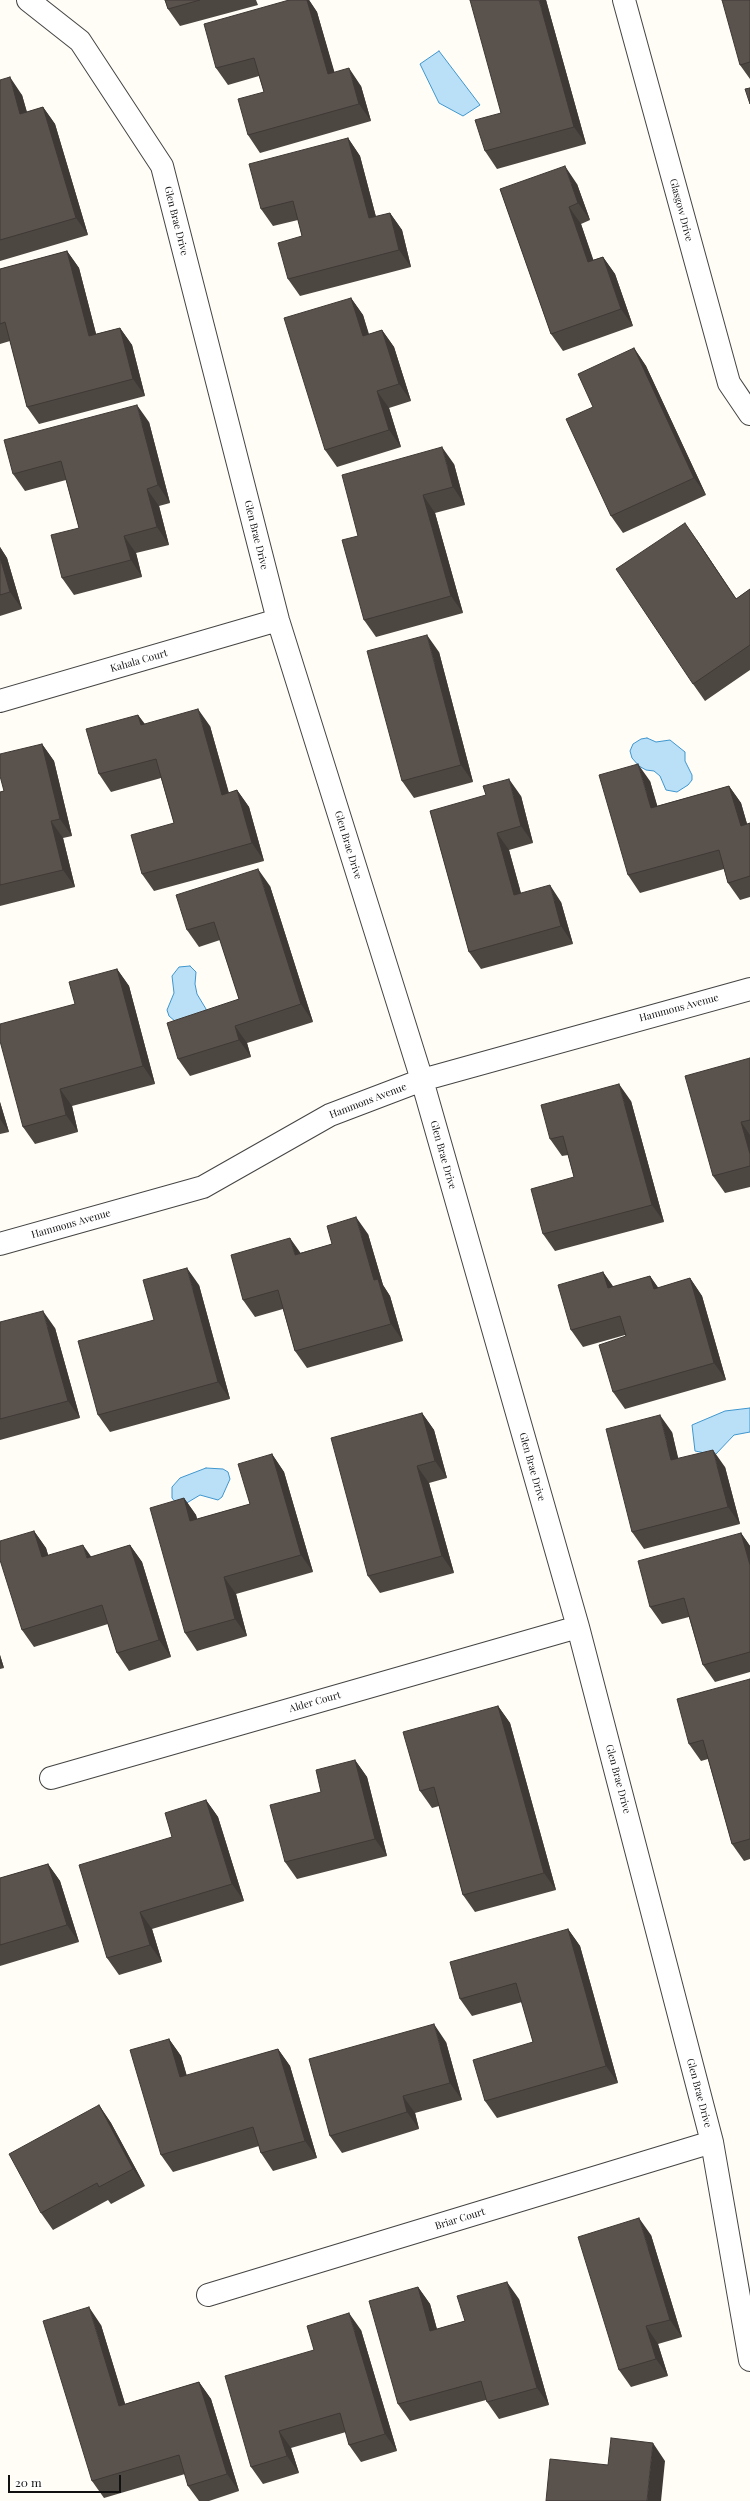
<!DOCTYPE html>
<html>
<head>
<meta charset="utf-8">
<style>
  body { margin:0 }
  #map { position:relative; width:750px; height:2501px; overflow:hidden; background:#fffdf5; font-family:"Playfair Display",serif }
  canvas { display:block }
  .scale { position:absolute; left:8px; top:2475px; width:113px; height:18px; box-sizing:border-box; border:2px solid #111; border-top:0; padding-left:5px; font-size:12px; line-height:14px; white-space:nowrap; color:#111; -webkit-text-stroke:3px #fff; paint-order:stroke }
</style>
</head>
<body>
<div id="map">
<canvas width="750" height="2501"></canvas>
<div class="scale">20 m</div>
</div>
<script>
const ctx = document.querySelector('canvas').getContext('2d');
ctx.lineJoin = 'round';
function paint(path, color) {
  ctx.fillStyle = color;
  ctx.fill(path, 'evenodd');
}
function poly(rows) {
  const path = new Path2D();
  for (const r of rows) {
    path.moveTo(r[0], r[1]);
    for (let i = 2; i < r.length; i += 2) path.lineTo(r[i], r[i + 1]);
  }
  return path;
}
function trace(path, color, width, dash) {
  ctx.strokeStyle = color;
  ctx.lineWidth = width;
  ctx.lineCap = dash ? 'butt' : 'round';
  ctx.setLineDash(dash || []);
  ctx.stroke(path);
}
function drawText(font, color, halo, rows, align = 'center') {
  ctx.font = font + ' "Playfair Display",serif';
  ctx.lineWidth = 4;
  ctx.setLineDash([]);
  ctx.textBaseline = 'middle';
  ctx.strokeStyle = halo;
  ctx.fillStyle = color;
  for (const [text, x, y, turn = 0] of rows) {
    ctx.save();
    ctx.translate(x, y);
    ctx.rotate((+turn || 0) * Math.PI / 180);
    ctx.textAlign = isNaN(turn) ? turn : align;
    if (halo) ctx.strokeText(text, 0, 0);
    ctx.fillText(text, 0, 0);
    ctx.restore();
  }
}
const water = poly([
  [439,51,480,105,463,116,439,103,420,64,439,51],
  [647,738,656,742,670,740,685,752,685,761,692,775,692,780,688,785,677,792,666,790,660,776,654,771,646,770,639,766,632,758,630,751,633,744,641,739,647,738],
  [190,966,196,972,195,984,197,994,206,1009,207,1017,176,1022,169,1016,167,1010,174,993,172,976,179,967,190,966],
  [750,1408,750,1432,734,1435,715,1455,695,1451,692,1425,725,1411,750,1408],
  [206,1468,223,1469,228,1472,230,1479,222,1497,218,1500,200,1495,185,1504,178,1505,172,1498,172,1487,180,1478,206,1468]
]);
paint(water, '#b9e0f7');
trace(water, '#3f96cf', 1);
const minor = poly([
  [28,0,80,41,162,166,278,620,422,1080,578,1627,712,2142,750,2360],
  [624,0,729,383,750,414],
  [0,701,278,620],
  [0,1244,203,1187,330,1115,422,1080,750,989],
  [51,1778,578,1627],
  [208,2295,712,2142]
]);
trace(minor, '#444', 24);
trace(minor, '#fff', 22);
paint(poly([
  [165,0,256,0,258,5,180,26,168,9],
  [289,0,309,0,317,12,334,72,361,86,371,121,260,153,248,135,264,92,259,76,228,85,216,68],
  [546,0,586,144,497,169,485,151,501,113],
  [750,0,750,79,740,65],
  [0,80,22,95,27,112,43,107,55,124,88,235,0,261],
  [348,138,360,156,376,217,390,213,402,230,411,267,300,296,288,279,302,236,298,220,273,226,261,209],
  [577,184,590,220,581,224,593,260,603,257,615,274,633,326,563,351,551,334,500,189],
  [67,251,79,268,96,334,120,328,132,345,145,396,39,424,27,407,10,341,0,344,0,269],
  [351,298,363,315,369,334,382,330,394,347,411,401,389,408,401,447,337,467,325,450],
  [634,348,646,366,706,495,623,533,611,516,593,407],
  [149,422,170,503,159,506,169,545,136,553,142,577,74,595,62,578,79,528,66,480,25,491,13,474],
  [454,464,465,505,435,513,463,613,376,637,364,620,358,536],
  [697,540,736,599,750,589,750,670,705,701,693,684],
  [0,547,7,558,22,609,0,616],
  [439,652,473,782,414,798,402,781],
  [138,715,145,724,210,726,229,793,237,790,249,807,264,861,154,891,142,874,174,823,161,778,111,792,99,774],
  [42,744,54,761,72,836,63,838,75,887,0,906,0,792,4,791],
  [650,781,657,806,729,786,741,803,747,824,750,823,750,897,740,900,728,883,724,869,640,893,628,875],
  [521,796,533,843,509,850,521,893,561,902,573,944,481,969,469,952,430,811],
  [270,886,313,1022,247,1043,251,1057,190,1076,178,1059,239,999,220,940,199,947,187,930],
  [117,969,129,986,155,1084,72,1106,78,1132,35,1144,23,1127,75,1004],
  [750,1058,750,1187,725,1193,713,1176],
  [631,1101,664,1222,555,1251,543,1234,574,1177,568,1155,562,1156,550,1139],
  [0,1102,9,1132,0,1134],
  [368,1234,383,1285,390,1296,403,1341,307,1368,295,1351,283,1309,255,1317,243,1300,300,1253],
  [603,1272,613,1287,650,1276,658,1288,690,1278,702,1296,726,1380,625,1409,613,1392,626,1336,625,1335,583,1347,571,1330],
  [199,1285,230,1399,110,1432,98,1415,154,1320],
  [0,1322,55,1328,80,1418,0,1440],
  [422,1413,434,1430,447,1478,429,1483,454,1573,380,1593,368,1576],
  [672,1432,678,1459,725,1467,740,1524,644,1549,632,1532],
  [272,1454,284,1472,313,1572,236,1594,247,1636,197,1651,185,1633,184,1498,196,1515,197,1519,250,1504],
  [34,1531,46,1548,48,1555,91,1557,130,1545,142,1562,171,1657,129,1671,117,1653,108,1624,34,1647,22,1630],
  [741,1533,750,1546,750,1672,715,1682,703,1665,689,1617,662,1624,650,1607],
  [0,1655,4,1668,0,1669],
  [750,1679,750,1859,744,1861,732,1844,708,1759,701,1761,689,1744],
  [498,1706,510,1723,556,1890,475,1912,463,1895,439,1806,432,1808,420,1791],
  [355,1760,367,1777,387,1856,297,1879,285,1862,321,1792],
  [206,1800,218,1817,244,1901,152,1929,162,1962,119,1975,107,1958,172,1837],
  [48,1864,60,1881,79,1942,0,1966,0,1878],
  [568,1929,580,1946,618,2083,497,2118,485,2101,533,2042,522,2002,472,2016,460,1999],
  [169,2039,181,2056,187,2076,278,2049,290,2066,317,2158,273,2171,261,2153,259,2146,173,2172,161,2155],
  [446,2042,462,2100,415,2113,419,2129,342,2153,330,2136],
  [99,2105,111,2123,145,2186,111,2204,108,2200,53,2230,41,2213],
  [651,2235,682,2337,658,2344,668,2376,631,2387,619,2370],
  [418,2287,430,2304,437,2329,465,2321,519,2299,549,2405,499,2419,487,2402,486,2400,410,2421,398,2404],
  [101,2325,125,2404,199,2382,211,2399,239,2491,209,2501,199,2501,188,2486,185,2474,104,2498,92,2481],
  [361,2330,397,2451,361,2462,349,2445,346,2432,291,2448,299,2473,263,2484,251,2467,314,2350]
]), '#4d4742');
paint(poly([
  [307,0,309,0,317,12,340,91,328,74],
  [539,0,546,0,586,144,574,127],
  [349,68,361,86,371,121,359,104],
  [10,77,22,95,32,131,20,114],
  [43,107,55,124,88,235,76,218],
  [348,138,360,156,381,236,369,218],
  [565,166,577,184,590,220,578,203],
  [569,207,581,224,600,279,588,262],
  [390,213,402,230,411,267,399,250],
  [67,251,79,268,101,353,89,336],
  [603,257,615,274,633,326,621,309],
  [351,298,363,315,374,353,363,336],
  [120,328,132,345,145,396,133,379],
  [382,330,394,347,411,401,399,384],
  [634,348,646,366,706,495,694,478],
  [377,391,389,408,401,447,389,430],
  [137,405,149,422,170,503,158,485],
  [442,447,454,464,465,505,453,487],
  [147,489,159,506,169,545,157,527],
  [423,495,435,513,463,613,451,596],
  [685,523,697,540,748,616,736,599],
  [124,536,136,553,142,577,131,560],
  [0,547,7,558,22,609,10,592,0,557],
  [427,635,439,652,473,782,461,765],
  [198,709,210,726,234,812,222,795],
  [138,715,150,732,141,725],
  [42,744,54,761,72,836,60,819],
  [638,764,650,781,663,825,651,808],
  [509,779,521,796,533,843,521,826],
  [729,786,741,803,750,834,741,826],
  [237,790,249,807,264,861,252,843],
  [51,821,63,838,75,887,63,870],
  [497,833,509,850,526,912,514,895],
  [258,869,270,886,313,1022,301,1004],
  [550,885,561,902,573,944,561,926],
  [117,969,129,986,155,1084,143,1066],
  [235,1026,247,1043,251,1057,239,1040],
  [619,1084,631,1101,664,1222,652,1205],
  [60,1089,72,1106,78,1132,66,1115],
  [0,1102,9,1132,0,1119],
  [741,1122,750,1135,750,1154],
  [356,1217,368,1234,383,1285,390,1296,403,1341,391,1324,374,1280],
  [290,1238,302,1255,295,1255],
  [187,1268,199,1285,230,1399,218,1382],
  [603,1272,615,1289,608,1288],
  [650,1276,662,1293,654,1289],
  [690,1278,702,1296,726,1380,714,1363],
  [43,1311,55,1328,80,1418,68,1401],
  [422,1413,434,1430,447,1478,435,1461],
  [660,1415,672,1432,683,1478,671,1460],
  [713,1450,725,1467,740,1524,728,1507],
  [272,1454,284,1472,313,1572,301,1555],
  [417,1466,429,1483,454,1573,442,1556],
  [184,1498,196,1515,202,1538,190,1521],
  [34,1531,46,1548,54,1574,42,1557],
  [741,1533,750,1546,750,1565],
  [83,1545,95,1562,87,1558],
  [130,1545,142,1562,171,1657,159,1640],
  [224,1577,236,1594,247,1636,235,1619],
  [0,1655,4,1668,0,1663],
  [498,1706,510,1723,556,1890,544,1873],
  [355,1760,367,1777,387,1856,375,1839],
  [206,1800,218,1817,244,1901,232,1884],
  [48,1864,60,1881,79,1942,67,1925],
  [140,1912,152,1929,162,1962,150,1945],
  [568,1929,580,1946,618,2083,606,2066],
  [434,2024,446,2042,462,2100,450,2083],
  [169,2039,181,2056,192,2095,180,2077],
  [278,2049,290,2066,317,2158,305,2141],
  [403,2096,415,2113,419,2129,407,2112],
  [99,2105,111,2123,145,2186,133,2169],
  [639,2218,651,2235,682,2337,670,2320],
  [507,2282,519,2299,549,2405,537,2388],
  [418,2287,430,2304,442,2348,430,2331],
  [89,2307,101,2325,131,2423,119,2406],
  [349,2313,361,2330,397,2451,385,2434],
  [646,2326,658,2344,668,2376,656,2359],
  [199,2382,211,2399,239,2491,227,2474],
  [279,2431,291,2448,299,2473,287,2456],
  [653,2443,665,2461,661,2501,647,2501]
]), '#3f3936');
const building = poly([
  [165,0,200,0,168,9,165,0],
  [289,0,307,0,328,74,349,68,359,104,248,135,238,99,264,92,254,58,216,68,204,24,289,0],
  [470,0,539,0,574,127,485,151,475,120,501,113,470,0],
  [722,0,750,0,750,62,740,65,722,0],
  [10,77,20,114,43,107,76,218,0,240,0,80,10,77],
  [750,88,750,104,745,89,750,88],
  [348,138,369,218,390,213,399,250,288,279,278,243,302,236,293,201,261,209,249,164,348,138],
  [565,166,578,203,569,207,588,262,603,257,621,309,551,334,500,189,565,166],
  [67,251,89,336,120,328,133,379,27,407,5,322,0,324,0,269,67,251],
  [351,298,363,336,382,330,399,384,377,391,389,430,325,450,284,318,351,298],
  [634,348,694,478,611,516,566,419,593,407,578,374,634,348],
  [137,405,158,485,147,489,157,527,124,536,131,560,62,578,51,535,79,528,61,461,13,474,4,440,137,405],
  [442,447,453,487,423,495,451,596,364,620,342,540,358,536,342,475,442,447],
  [685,523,736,599,750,589,750,645,693,684,616,569,685,523],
  [0,557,10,592,0,595,0,557],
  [427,635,461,765,402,781,367,651,427,635],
  [198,709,222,795,237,790,252,843,142,874,131,835,174,823,156,759,99,774,86,729,138,715,141,725,198,709],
  [42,744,60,819,51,821,63,870,0,885,0,792,4,791,0,776,0,754,42,744],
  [638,764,651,808,729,786,741,826,750,823,750,876,728,883,719,850,628,875,599,775,638,764],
  [509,779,521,826,497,833,514,895,550,885,561,926,469,952,430,811,486,795,483,786,509,779],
  [258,869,301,1004,235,1026,239,1040,178,1059,167,1023,239,999,214,922,187,930,176,895,258,869],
  [117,969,143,1066,60,1089,66,1115,23,1127,0,1041,0,1024,75,1004,69,982,117,969],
  [750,1058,750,1120,741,1122,750,1154,750,1166,713,1176,685,1076,750,1058],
  [619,1084,652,1205,543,1234,531,1189,574,1177,563,1136,550,1139,541,1105,619,1084],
  [356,1217,374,1280,378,1279,391,1324,295,1351,278,1290,243,1300,231,1255,290,1238,295,1255,332,1244,327,1226,356,1217],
  [187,1268,218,1382,98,1415,78,1341,154,1320,143,1280,187,1268],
  [603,1272,608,1288,650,1276,654,1289,690,1278,714,1363,613,1392,599,1345,626,1336,620,1316,571,1330,558,1285,603,1272],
  [43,1311,68,1401,0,1419,0,1322,43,1311],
  [422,1413,435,1461,417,1466,442,1556,368,1576,331,1438,422,1413],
  [660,1415,671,1460,713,1450,728,1507,632,1532,606,1429,660,1415],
  [272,1454,301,1555,224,1577,235,1619,185,1633,150,1508,184,1498,190,1521,250,1504,238,1464,272,1454],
  [34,1531,42,1557,83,1545,87,1558,130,1545,159,1640,117,1653,102,1605,22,1630,0,1560,0,1541,34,1531],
  [741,1533,750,1565,750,1652,703,1665,684,1598,650,1607,638,1561,741,1533],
  [750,1679,750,1839,732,1844,703,1740,689,1744,677,1699,750,1679],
  [498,1706,544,1873,463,1895,434,1787,420,1791,403,1732,498,1706],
  [355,1760,375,1839,285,1862,270,1805,321,1792,316,1770,355,1760],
  [206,1800,232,1884,140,1912,150,1945,107,1958,79,1865,172,1837,165,1813,206,1800],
  [48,1864,67,1925,0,1945,0,1878,48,1864],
  [568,1929,606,2066,485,2101,473,2060,533,2042,516,1983,460,1999,450,1962,568,1929],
  [434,2024,450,2083,403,2096,407,2112,330,2136,309,2059,434,2024],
  [169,2039,180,2077,278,2049,305,2141,261,2153,253,2127,161,2155,130,2050,169,2039],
  [99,2105,133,2169,99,2187,97,2183,41,2213,9,2154,99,2105],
  [639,2218,670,2320,646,2326,656,2359,619,2370,578,2237,639,2218],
  [507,2282,537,2388,487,2402,481,2381,398,2404,369,2301,418,2287,430,2331,465,2321,457,2296,507,2282],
  [89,2307,119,2406,199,2382,227,2474,188,2486,179,2455,92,2481,43,2321,89,2307],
  [349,2313,385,2434,349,2445,340,2413,279,2431,287,2456,251,2467,225,2376,314,2350,307,2326,349,2313],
  [611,2438,653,2443,647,2501,546,2501,550,2459,608,2465,611,2438]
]);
paint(building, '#5a524d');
trace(building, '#3f3936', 1);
drawText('10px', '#111', '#fff', [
  ["Glasgow Drive",681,210,75],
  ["Glen Brae Drive",176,221,76],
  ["Glen Brae Drive",256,535,76],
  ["Kahala Court",139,661,-16],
  ["Glen Brae Drive",348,845,73],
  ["Hammons Avenue",679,1008,-15],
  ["Hammons Avenue",368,1101,-21],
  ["Glen Brae Drive",443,1155,74],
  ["Hammons Avenue",71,1224,-16],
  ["Glen Brae Drive",532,1467,74],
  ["Alder Court",315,1702,-16],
  ["Glen Brae Drive",618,1779,75],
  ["Glen Brae Drive",699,2093,75],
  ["Briar Court",460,2219,-17]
]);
</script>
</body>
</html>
